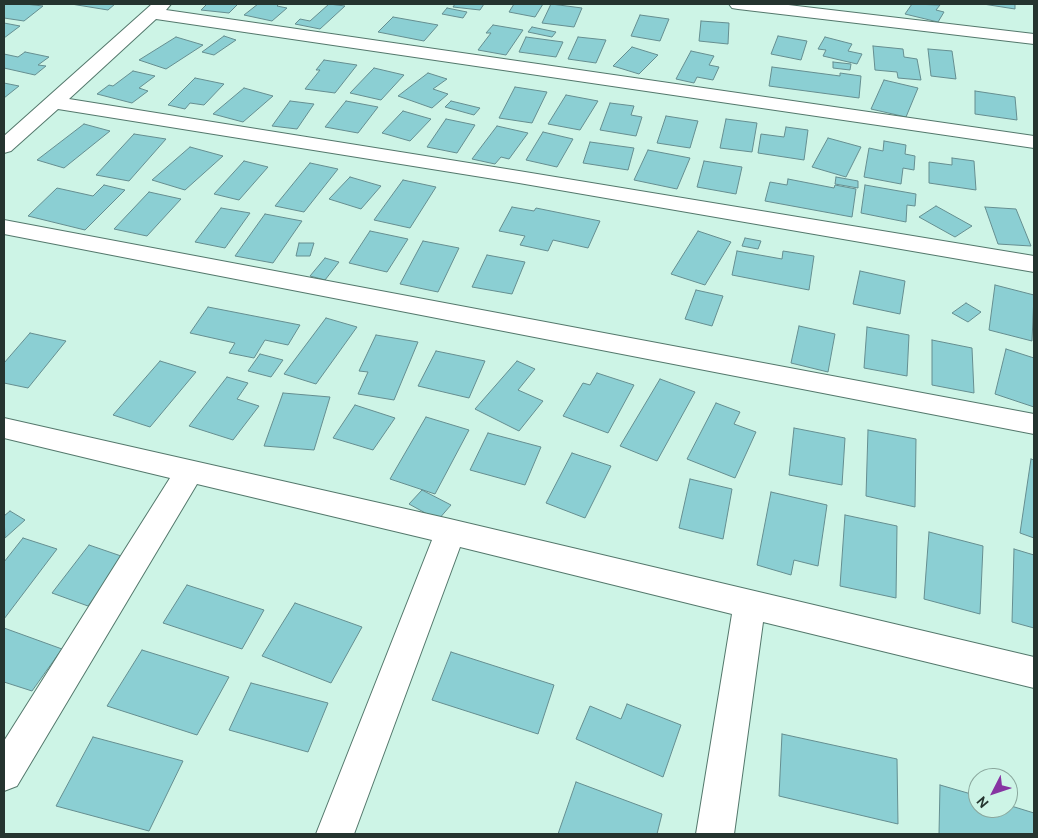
<!DOCTYPE html>
<html>
<head>
<meta charset="utf-8">
<style>
  body { margin:0 }
  #map { position:relative; width:1038px; height:838px; overflow:hidden; background:#cdf4e6; font-family:Cabin,sans-serif }
  canvas { display:block }
  .frame { position:absolute; inset:0; border:5px solid #25342f; pointer-events:none }
  .north { position:absolute; left:968px; top:768px; width:50px; height:50px; box-sizing:border-box; background:#cdf4e6; border:1px solid #8aa79d; border-radius:50%; rotate:229deg; font-size:14px; font-weight:700; line-height:20px; text-align:center; color:#25342f }
  .north::after { content:''; display:block; margin:auto; width:18px; height:22px; background:#8634a2; clip-path:polygon(50% 0,100% 100%,50% 72%,0 100%) }
</style>
</head>
<body>
<div id="map">
<canvas width="1038" height="838"></canvas>
<div class="frame"></div>
<div class="north">N</div>
</div>
<script>
const ctx = document.querySelector('canvas').getContext('2d');
ctx.lineJoin = 'round';
function paint(path, color) {
  ctx.fillStyle = color;
  ctx.fill(path, 'evenodd');
}
function poly(rows) {
  const path = new Path2D();
  for (const r of rows) {
    path.moveTo(r[0], r[1]);
    for (let i = 2; i < r.length; i += 2) path.lineTo(r[i], r[i + 1]);
  }
  return path;
}
function trace(path, color, width, dash) {
  ctx.strokeStyle = color;
  ctx.lineWidth = width;
  ctx.lineCap = dash ? 'butt' : 'round';
  ctx.setLineDash(dash || []);
  ctx.stroke(path);
}
const building = poly([
  [4,4,25,4,43,6,24,21,4,18,4,4],
  [71,4,115,4,108,10,71,4],
  [207,4,238,4,229,13,201,10,207,4],
  [258,4,279,4,277,6,287,8,272,21,244,15,258,4],
  [329,4,345,6,320,29,295,24,300,19,310,21,329,4],
  [455,4,484,4,480,10,453,7,455,4],
  [514,4,543,4,535,17,509,12,514,4],
  [551,4,582,8,574,27,542,23,551,4],
  [912,4,940,5,936,10,944,12,938,22,905,14,912,4],
  [983,4,1015,4,1015,9,983,4],
  [447,8,467,12,463,18,442,14,447,8],
  [640,15,669,19,660,41,631,36,640,15],
  [393,17,438,25,424,41,378,32,393,17],
  [701,21,729,23,728,44,699,41,701,21],
  [4,23,20,26,4,38,4,23],
  [493,25,523,30,506,55,478,50,491,33,486,33,493,25],
  [532,27,556,32,552,37,528,32,532,27],
  [224,36,236,40,214,55,202,52,224,36],
  [778,36,807,41,801,60,771,54,778,36],
  [176,37,203,45,166,69,139,60,176,37],
  [526,37,563,42,556,57,519,52,526,37],
  [578,37,606,40,596,63,568,59,578,37],
  [825,37,852,44,848,51,862,54,857,64,823,56,826,50,818,49,825,37],
  [873,46,903,49,904,57,917,59,921,80,898,78,897,72,875,70,873,46],
  [632,47,658,55,639,74,613,66,632,47],
  [928,49,952,51,956,79,931,76,928,49],
  [691,51,714,56,709,65,719,67,713,80,697,77,694,83,676,79,691,51],
  [25,52,49,57,38,65,46,66,35,75,4,68,4,54,18,57,25,52],
  [324,60,357,65,335,93,305,89,320,70,316,70,324,60],
  [833,62,851,64,850,70,833,68,833,62],
  [772,67,840,76,840,73,861,76,859,98,769,86,772,67],
  [374,68,404,75,381,100,350,93,374,68],
  [133,71,155,76,139,88,148,91,132,103,97,94,109,85,113,86,133,71],
  [428,73,447,79,433,89,448,94,432,108,398,96,428,73],
  [195,78,224,84,204,105,190,103,185,109,168,105,195,78],
  [884,80,918,88,906,117,871,109,884,80],
  [4,83,19,86,4,98,4,83],
  [515,87,547,92,532,123,499,118,515,87],
  [244,88,273,96,243,122,213,114,244,88],
  [975,91,1015,97,1017,120,975,114,975,91],
  [566,95,598,101,580,130,548,124,566,95],
  [290,101,314,104,297,129,272,126,290,101],
  [346,101,378,107,358,133,325,127,346,101],
  [451,101,480,108,474,115,445,107,451,101],
  [610,103,634,106,631,115,642,117,636,136,600,130,610,103],
  [403,111,431,119,410,141,382,133,403,111],
  [666,116,698,121,690,148,657,143,666,116],
  [446,119,475,125,457,153,427,147,446,119],
  [726,119,757,123,752,152,720,148,726,119],
  [84,124,110,131,64,168,37,160,84,124],
  [497,126,528,133,509,159,501,157,495,164,472,159,497,126],
  [786,127,808,130,804,160,758,153,761,134,784,137,786,127],
  [543,132,573,139,557,167,526,160,543,132],
  [134,134,166,139,129,181,96,175,134,134],
  [828,138,861,147,846,177,812,167,828,138],
  [884,141,906,145,905,154,915,156,914,170,903,168,901,184,864,177,869,148,883,151,884,141],
  [590,142,634,148,628,170,583,163,590,142],
  [190,147,223,156,185,190,152,180,190,147],
  [648,150,690,158,677,189,634,180,648,150],
  [952,158,974,161,976,190,929,183,929,162,952,165,952,158],
  [244,161,268,167,239,200,214,194,244,161],
  [704,161,742,167,736,194,697,187,704,161],
  [310,163,338,169,304,212,275,206,310,163],
  [350,177,381,186,361,209,329,199,350,177],
  [836,177,858,181,858,188,835,184,836,177],
  [788,179,834,188,835,185,856,189,852,217,765,201,770,182,787,185,788,179],
  [403,180,436,187,410,228,374,220,403,180],
  [104,185,125,190,85,230,28,216,57,188,93,196,104,185],
  [865,185,916,194,915,206,907,205,906,222,861,213,865,185],
  [149,192,181,199,147,236,114,229,149,192],
  [936,206,972,226,955,237,919,217,936,206],
  [512,207,534,211,536,208,600,221,588,248,553,240,548,251,520,245,525,236,499,231,512,207],
  [985,207,1016,209,1031,246,998,244,985,207],
  [221,208,250,213,225,248,195,242,221,208],
  [265,214,302,221,273,263,235,256,265,214],
  [370,231,408,239,387,272,349,263,370,231],
  [698,231,731,242,705,285,671,274,698,231],
  [745,238,761,241,758,249,742,246,745,238],
  [423,241,459,248,438,292,400,284,423,241],
  [299,243,314,243,310,256,296,256,299,243],
  [737,251,782,259,783,251,814,256,809,290,732,275,737,251],
  [487,255,525,262,512,294,472,287,487,255],
  [325,258,339,262,325,280,310,276,325,258],
  [860,271,905,281,900,314,853,304,860,271],
  [995,285,1034,295,1032,341,989,330,995,285],
  [696,290,723,296,712,326,685,319,696,290],
  [966,303,981,312,968,322,952,313,966,303],
  [208,307,300,325,288,345,265,340,254,358,229,353,235,343,190,333,208,307],
  [326,318,357,327,316,384,284,374,326,318],
  [799,326,835,334,828,372,791,363,799,326],
  [867,327,909,335,907,376,864,368,867,327],
  [30,333,66,341,28,388,4,383,4,363,30,333],
  [376,335,418,342,394,400,358,394,368,372,359,371,376,335],
  [932,340,972,348,974,393,932,385,932,340],
  [1006,349,1034,358,1034,407,995,394,1006,349],
  [436,351,485,361,469,398,418,386,436,351],
  [260,354,283,360,271,377,248,371,260,354],
  [160,361,196,372,150,427,113,415,160,361],
  [517,361,535,369,518,390,543,401,519,431,475,409,517,361],
  [597,373,634,385,608,433,563,416,583,383,590,385,597,373],
  [227,377,248,383,237,399,259,406,233,440,189,426,227,377],
  [660,379,695,392,657,461,620,446,660,379],
  [283,393,330,397,314,450,264,446,283,393],
  [716,403,740,412,734,424,756,432,735,478,687,459,716,403],
  [355,405,395,418,373,450,333,438,355,405],
  [426,417,469,430,435,494,390,479,426,417],
  [794,428,845,438,842,485,789,475,794,428],
  [868,430,916,439,915,507,866,496,868,430],
  [488,433,541,447,525,485,470,470,488,433],
  [572,453,611,466,585,518,546,503,572,453],
  [1031,459,1034,460,1034,538,1020,533,1031,459],
  [690,479,732,489,723,539,679,528,690,479],
  [422,490,451,505,438,520,409,504,422,490],
  [771,492,827,505,818,566,794,560,791,575,757,565,771,492],
  [10,511,25,520,5,538,4,516,10,511],
  [845,515,897,526,896,598,840,586,845,515],
  [929,532,983,546,980,614,924,599,929,532],
  [23,538,57,549,4,619,4,562,23,538],
  [89,545,124,557,88,606,52,593,89,545],
  [1014,549,1034,555,1034,628,1012,622,1014,549],
  [187,585,264,610,242,649,163,623,187,585],
  [295,603,362,627,331,683,262,656,295,603],
  [4,628,62,649,32,691,4,682,4,628],
  [142,650,229,677,197,735,107,706,142,650],
  [451,652,554,685,538,734,432,700,451,652],
  [251,683,328,703,308,752,229,730,251,683],
  [627,704,681,725,663,777,576,739,590,706,621,719,627,704],
  [782,734,897,759,898,824,779,796,782,734],
  [93,737,183,761,149,831,56,806,93,737],
  [576,782,662,814,657,834,558,834,576,782],
  [940,785,978,796,978,808,1008,808,1008,805,1034,813,1034,834,939,834,940,785]
]);
paint(building, '#8bcfd3');
trace(building, '#658e90', 1);
const minor = poly([
  [152,4,171,4,166,10,1034,136,1034,148,156,19,69,99,519,171,1034,256,1034,272,519,183,58,109,11,151,4,153,4,136,152,4],
  [729,4,780,4,1034,34,1034,44,738,9,732,8,729,4],
  [4,220,1034,414,1034,434,4,234,4,220],
  [4,418,450,519,1034,657,1034,688,763,622,734,834,696,834,732,614,460,547,354,834,316,834,432,540,197,484,17,786,4,791,4,741,170,478,4,438,4,418]
]);
trace(minor, '#54786c', 2);
paint(minor, '#fff');
</script>
</body>
</html>
